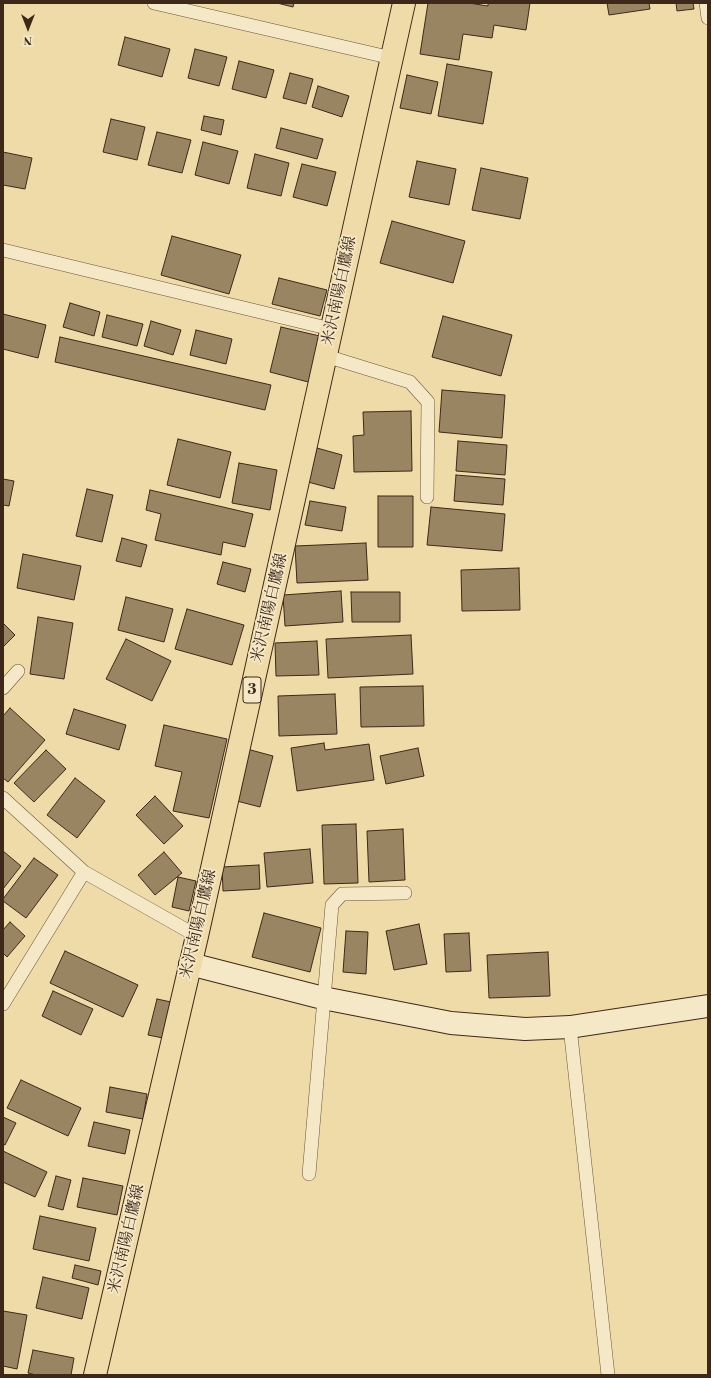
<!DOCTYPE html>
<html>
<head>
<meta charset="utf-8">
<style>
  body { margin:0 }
  #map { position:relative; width:711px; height:1378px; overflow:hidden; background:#eedba7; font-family:"Libre Bodoni",serif }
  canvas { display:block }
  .frame { position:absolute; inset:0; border:4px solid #3e281a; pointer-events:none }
  .north { position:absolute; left:8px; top:8px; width:40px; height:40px; -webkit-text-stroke:3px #f4e8c6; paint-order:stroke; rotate:180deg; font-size:11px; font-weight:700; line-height:16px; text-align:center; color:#3e281a }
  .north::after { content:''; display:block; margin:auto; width:14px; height:18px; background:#3e281a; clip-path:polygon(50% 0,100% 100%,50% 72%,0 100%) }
</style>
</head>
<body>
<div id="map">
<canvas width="711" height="1378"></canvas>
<div class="frame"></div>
<div class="north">N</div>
</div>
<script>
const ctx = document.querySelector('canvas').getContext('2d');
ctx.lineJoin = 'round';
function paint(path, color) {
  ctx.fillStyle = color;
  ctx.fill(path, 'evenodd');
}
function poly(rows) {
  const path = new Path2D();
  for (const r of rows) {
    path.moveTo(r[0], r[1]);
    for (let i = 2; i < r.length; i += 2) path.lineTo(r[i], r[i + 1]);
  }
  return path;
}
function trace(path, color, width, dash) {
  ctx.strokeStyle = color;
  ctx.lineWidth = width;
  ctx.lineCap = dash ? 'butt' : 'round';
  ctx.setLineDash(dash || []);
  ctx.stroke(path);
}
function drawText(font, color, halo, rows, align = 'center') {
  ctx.font = font + ' "Libre Bodoni","Noto Serif JP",serif';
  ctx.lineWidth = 3.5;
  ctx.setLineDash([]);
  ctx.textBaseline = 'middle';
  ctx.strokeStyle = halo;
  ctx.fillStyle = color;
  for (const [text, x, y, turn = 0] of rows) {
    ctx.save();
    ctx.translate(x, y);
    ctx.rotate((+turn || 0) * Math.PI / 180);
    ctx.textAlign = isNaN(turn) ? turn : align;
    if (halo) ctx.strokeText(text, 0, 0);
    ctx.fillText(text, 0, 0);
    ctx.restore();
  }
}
const building = poly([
  [277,3,294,3,293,7,277,3],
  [428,3,469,3,488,6,488,3,530,3,526,30,494,25,492,38,463,34,459,60,420,54,428,3],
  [607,3,649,3,650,9,609,15,607,3],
  [676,3,693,3,694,9,677,11,676,3],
  [125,37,170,49,162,77,118,65,125,37],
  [195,49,227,57,219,86,188,78,195,49],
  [239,61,274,70,266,98,232,89,239,61],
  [447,64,492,72,483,124,438,116,447,64],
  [290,73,313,79,306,104,283,98,290,73],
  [407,75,438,82,431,114,400,108,407,75],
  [318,86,349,96,342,117,312,107,318,86],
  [204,116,224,120,221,135,201,130,204,116],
  [111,119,145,127,137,160,103,152,111,119],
  [281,128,323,139,317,159,276,148,281,128],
  [157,132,191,140,182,173,148,165,157,132],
  [203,142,238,151,229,184,195,175,203,142],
  [3,152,32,158,25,189,3,185,3,152],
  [255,154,289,163,281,196,247,188,255,154],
  [417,161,456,169,449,205,409,197,417,161],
  [302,164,336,172,327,206,293,197,302,164],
  [481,168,528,178,520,219,472,210,481,168],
  [392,221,465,241,453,283,380,263,392,221],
  [172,236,241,255,229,294,161,275,172,236],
  [279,278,327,290,320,316,272,304,279,278],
  [70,303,100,312,94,336,63,327,70,303],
  [3,314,46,325,38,358,3,349,3,314],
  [107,315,143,324,137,346,102,337,107,315],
  [443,316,512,335,501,376,432,357,443,316],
  [151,321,181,330,173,355,144,346,151,321],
  [281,327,324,337,312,383,270,372,281,327],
  [196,330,232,339,226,364,190,355,196,330],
  [60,337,271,385,265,410,55,362,60,337],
  [442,390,505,395,502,438,439,432,442,390],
  [411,411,412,471,354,472,353,436,364,435,363,412,411,411],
  [178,439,231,452,220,498,167,485,178,439],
  [458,441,507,445,505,475,456,471,458,441],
  [317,448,342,455,334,489,308,482,317,448],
  [239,463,277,470,270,510,232,503,239,463],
  [456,475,505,479,503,505,454,501,456,475],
  [3,479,14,481,9,506,3,505,3,479],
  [87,489,113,495,102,542,76,536,87,489],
  [150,490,253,514,245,547,223,542,221,555,155,540,161,514,146,510,150,490],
  [378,496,413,496,413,547,378,547,378,496],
  [310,501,346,507,342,531,305,525,310,501],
  [431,507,505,514,502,551,427,545,431,507],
  [122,538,147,545,141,567,116,561,122,538],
  [366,543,368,580,297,583,295,546,366,543],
  [23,554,81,566,74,600,17,588,23,554],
  [223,562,251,569,245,592,217,584,223,562],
  [519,568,520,610,462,611,461,570,519,568],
  [341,591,343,622,285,626,283,595,341,591],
  [351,592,400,592,400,622,352,622,351,592],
  [126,597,173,609,164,642,118,630,126,597],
  [187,609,244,625,232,665,175,649,187,609],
  [38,617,73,623,64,679,30,674,38,617],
  [3,623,15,635,3,647,3,623],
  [411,635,413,674,328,678,326,639,411,635],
  [126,639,171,661,152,701,106,679,126,639],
  [317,641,319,675,276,676,275,643,317,641],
  [423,686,424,726,361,727,360,687,423,686],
  [335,694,337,734,279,736,278,696,335,694],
  [10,708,45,740,8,782,3,778,3,716,10,708],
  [74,709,126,725,119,750,66,734,74,709],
  [164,725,227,739,209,818,173,811,182,772,155,766,164,725],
  [324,743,325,750,369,744,374,780,297,791,291,748,324,743],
  [418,748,424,776,386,784,380,756,418,748],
  [247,749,273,756,260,807,233,800,247,749],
  [46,750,66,769,34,802,14,783,46,750],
  [75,778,105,801,77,838,47,815,75,778],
  [155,796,183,826,164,844,136,815,155,796],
  [356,824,358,883,324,884,322,825,356,824],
  [403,829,405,880,369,882,367,831,403,829],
  [310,849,313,883,267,887,264,853,310,849],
  [3,851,21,866,3,889,3,851],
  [164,852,182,873,155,895,138,875,164,852],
  [34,858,58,875,26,918,3,901,3,899,34,858],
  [259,865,260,889,223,891,222,867,259,865],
  [178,877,196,881,189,911,172,907,178,877],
  [264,913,321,928,310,972,252,957,264,913],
  [10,922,25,936,7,957,3,953,3,930,10,922],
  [419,924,427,964,394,970,386,931,419,924],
  [346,931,368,932,366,974,343,972,346,931],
  [469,933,471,971,446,972,444,934,469,933],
  [65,951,138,985,123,1017,50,983,65,951],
  [548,952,550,996,489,998,487,955,548,952],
  [53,991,93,1009,81,1035,42,1016,53,991],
  [157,999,171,1002,163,1038,148,1035,157,999],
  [21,1080,81,1108,68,1136,7,1108,21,1080],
  [110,1087,147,1094,143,1119,106,1112,110,1087],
  [3,1117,16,1123,5,1145,3,1144,3,1117],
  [94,1122,130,1130,125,1154,88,1146,94,1122],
  [3,1151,47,1172,35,1197,3,1182,3,1151],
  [56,1176,71,1180,63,1210,48,1206,56,1176],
  [83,1178,123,1186,117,1215,77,1207,83,1178],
  [40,1216,96,1228,89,1261,33,1249,40,1216],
  [75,1265,101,1271,98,1285,72,1278,75,1265],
  [43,1277,89,1288,82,1319,36,1308,43,1277],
  [3,1311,27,1315,17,1369,3,1366,3,1311],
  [33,1350,74,1358,71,1375,36,1375,28,1373,33,1350]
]);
paint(building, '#9a8563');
trace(building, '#3e281a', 1);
const lane = poly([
  [154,3,392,58],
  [706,3,708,18],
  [3,250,331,329],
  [326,356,410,382,428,402,427,497],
  [3,688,18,671],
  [3,798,84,872,197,936],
  [3,1004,84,872],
  [570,1027,608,1375],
  [309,1174,332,905,342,894,405,893]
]);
const secondary = poly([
  [190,964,323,998,451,1023,525,1029,570,1027,708,1006]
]);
const primary = poly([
  [95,1375,197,936,404,3]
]);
trace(lane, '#6a553d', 14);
trace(secondary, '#3e281a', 24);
trace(primary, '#3e281a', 24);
trace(lane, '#f4e8c6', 13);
trace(secondary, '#f4e8c6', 22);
trace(primary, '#eedba7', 22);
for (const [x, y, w] of [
  [252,690,18]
]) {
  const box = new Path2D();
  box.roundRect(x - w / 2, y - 13, w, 26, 3);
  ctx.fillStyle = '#f4e8c6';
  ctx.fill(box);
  trace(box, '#3e281a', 1);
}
drawText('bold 15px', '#3e281a', null, [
  ["3",252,690]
]);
drawText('16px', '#3e281a', '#f4e8c6', [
  ["米沢南陽白鷹線",340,291,-78],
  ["米沢南陽白鷹線",270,608,-77],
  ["米沢南陽白鷹線",199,924,-77],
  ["米沢南陽白鷹線",127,1239,-77]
]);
</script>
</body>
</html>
